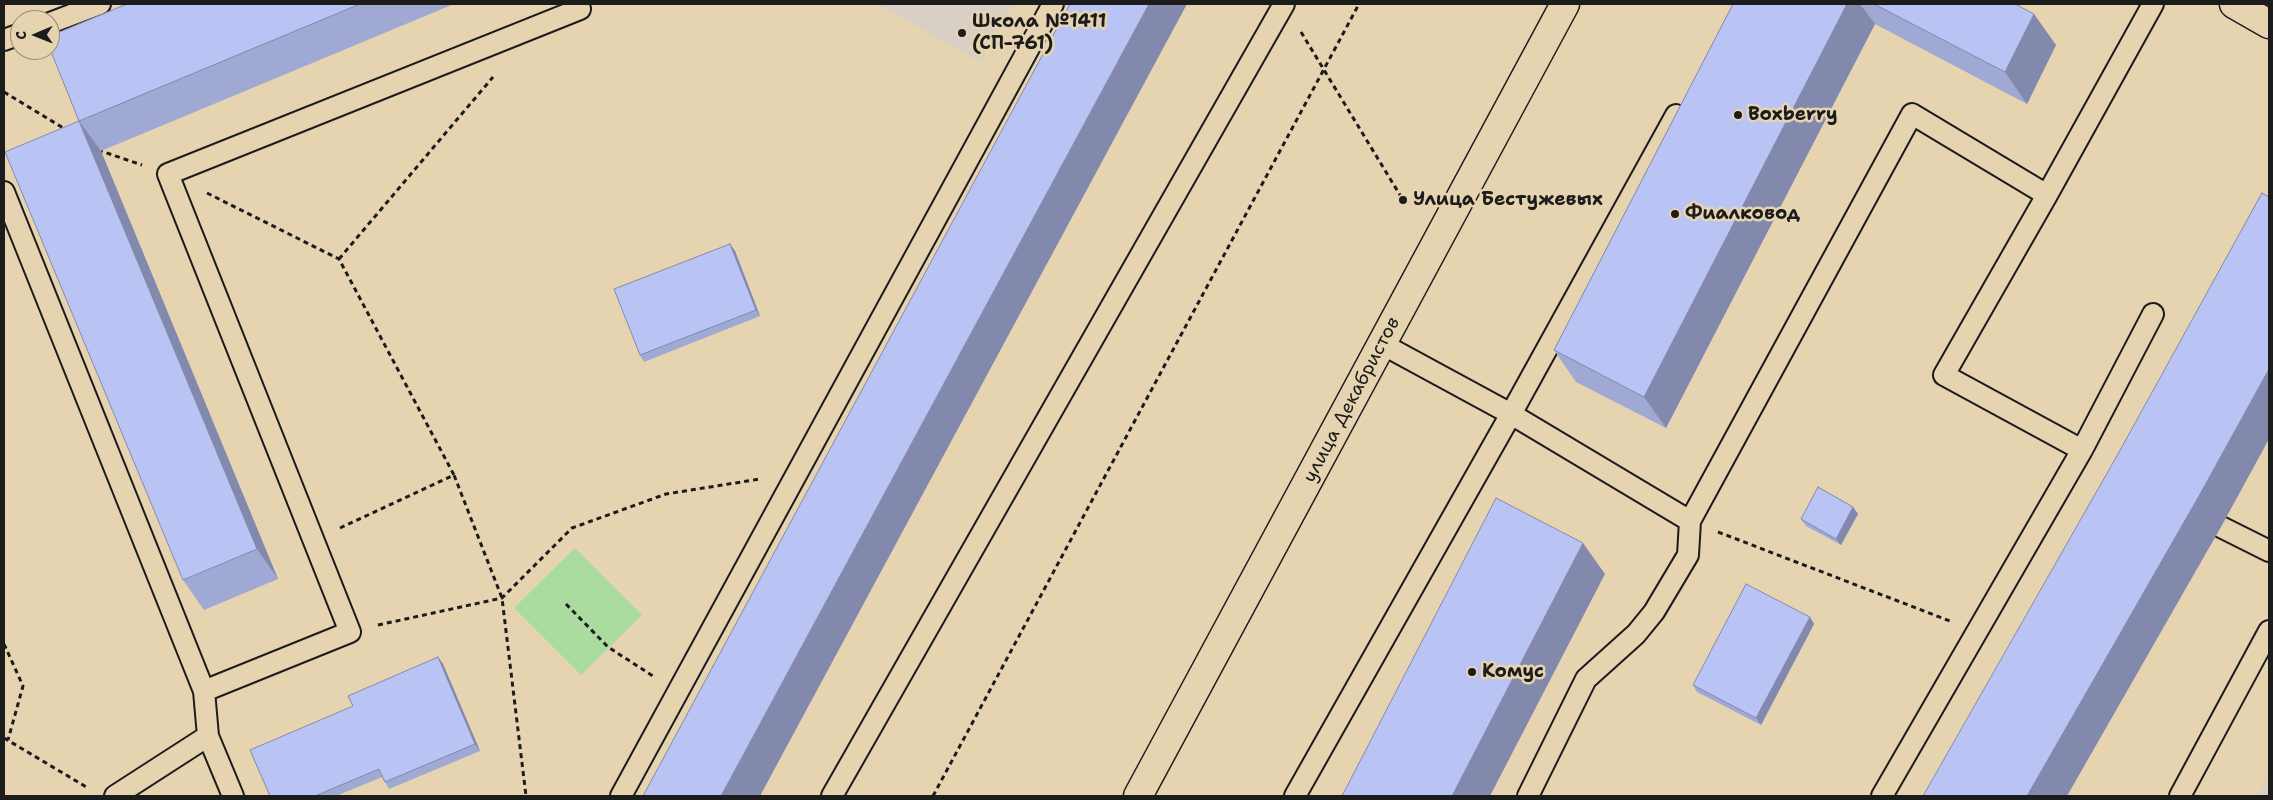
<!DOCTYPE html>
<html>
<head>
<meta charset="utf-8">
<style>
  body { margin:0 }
  #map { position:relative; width:2273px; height:800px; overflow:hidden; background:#e6d4b1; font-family:"Shantell Sans",sans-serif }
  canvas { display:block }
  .frame { position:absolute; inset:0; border:5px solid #1c1c1c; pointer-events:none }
  .north { position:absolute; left:10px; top:10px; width:50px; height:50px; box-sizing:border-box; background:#e6d4b1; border:1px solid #958a75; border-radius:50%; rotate:269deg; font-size:14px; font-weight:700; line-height:20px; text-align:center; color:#1c1c1c }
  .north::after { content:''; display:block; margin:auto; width:18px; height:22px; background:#1c1c1c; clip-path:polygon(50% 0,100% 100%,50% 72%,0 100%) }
</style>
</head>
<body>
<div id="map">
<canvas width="2273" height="800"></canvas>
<div class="frame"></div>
<div class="north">С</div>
</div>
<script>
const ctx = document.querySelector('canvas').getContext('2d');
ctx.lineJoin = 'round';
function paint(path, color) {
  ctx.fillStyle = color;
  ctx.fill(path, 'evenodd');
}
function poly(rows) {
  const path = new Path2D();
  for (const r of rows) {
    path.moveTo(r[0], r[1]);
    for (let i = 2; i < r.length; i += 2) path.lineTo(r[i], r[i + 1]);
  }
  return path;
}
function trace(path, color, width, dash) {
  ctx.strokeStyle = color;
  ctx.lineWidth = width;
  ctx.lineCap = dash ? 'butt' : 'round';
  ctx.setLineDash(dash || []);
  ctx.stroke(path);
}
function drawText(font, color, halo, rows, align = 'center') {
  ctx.font = font + ' "Shantell Sans",sans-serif';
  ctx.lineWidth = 5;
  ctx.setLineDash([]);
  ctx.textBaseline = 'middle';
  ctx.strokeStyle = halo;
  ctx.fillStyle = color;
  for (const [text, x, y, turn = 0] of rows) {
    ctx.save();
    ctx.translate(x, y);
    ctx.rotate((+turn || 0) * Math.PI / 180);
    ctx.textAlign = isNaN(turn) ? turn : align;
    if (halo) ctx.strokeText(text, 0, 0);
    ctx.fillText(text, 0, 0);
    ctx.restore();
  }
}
paint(poly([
  [877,4,1013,4,980,62],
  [2269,775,2269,796,2258,796]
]), '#d8cfc5');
paint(poly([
  [575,548,642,615,581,675,514,608]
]), '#a9dc9e');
const service = poly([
  [50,23,100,4],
  [4,40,20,34],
  [4,192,204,691,208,736,233,796],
  [1382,344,1511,414,1690,521,1912,114,2047,195],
  [2082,450,2153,314],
  [2221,527,2269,551],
  [204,691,350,632,168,174,580,9,578,4],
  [115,796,208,736],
  [621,796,1053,4],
  [832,796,1284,4],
  [1295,796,1511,414,1676,115],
  [1528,796,1586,679,1636,634,1654,612,1688,555,1690,521],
  [1882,796,2082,450,1944,375,2047,195,2153,4],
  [2180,796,2269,631]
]);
const minor = poly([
  [2234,4,2269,24]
]);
const secondary = poly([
  [1138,796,1565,4]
]);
trace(service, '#1c1c1c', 24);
trace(minor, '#1c1c1c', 31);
trace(secondary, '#1c1c1c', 31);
trace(poly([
  [1301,32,1403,200],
  [4,92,65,129],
  [98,150,142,165],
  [207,193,339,259,454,475],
  [339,259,493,77],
  [340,528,454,475,502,598,526,796],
  [1718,532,1950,621],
  [566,604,608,647,653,676],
  [378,625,502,598,572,528,666,494,760,479],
  [4,644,23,686,8,740],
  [4,738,88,788],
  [933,796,1359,4]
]), '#1c1c1c', 3, [5, 4]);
trace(service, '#e6d4b1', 20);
trace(minor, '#e6d4b1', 28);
trace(secondary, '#e6d4b1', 28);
paint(poly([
  [127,4,454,4,101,151,278,579,204,610,183,580,79,121],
  [1733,4,2015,4,2056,45,2027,104,1875,24,1666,428,1576,382,1554,350],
  [730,244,735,251,760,316,644,362,640,355],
  [1853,507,1858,514,1841,545,1806,526,1801,519],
  [1810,617,1814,624,1761,725,1697,692,1693,685],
  [438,657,443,664,480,751,389,789,385,782,382,777,336,796,270,796,353,706]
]), '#9fa9d3');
paint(poly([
  [1149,4,1187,4,760,796,721,796],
  [1847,4,1860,4,1875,24,1666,428,1644,397],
  [2034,14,2056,45,2027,104,2005,72],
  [79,121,101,151,278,579,257,549],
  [730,244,735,251,760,316,756,310],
  [2269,369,2269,439,2221,527,2067,796,2027,796],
  [1853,507,1858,514,1841,545,1836,539],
  [1583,543,1605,574,1490,796,1452,796],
  [1810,617,1814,624,1761,725,1756,718],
  [438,657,443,664,480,751,475,744]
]), '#8289ac');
const building = poly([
  [127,4,360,4,79,121,257,549,183,580,5,152,79,121,50,49,50,36,127,4],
  [1070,4,1149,4,721,796,643,796,1070,4],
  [1733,4,1847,4,1644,397,1554,350,1733,4],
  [1874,4,2015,4,2034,14,2005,72,1874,4],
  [2262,193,2269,197,2269,369,2199,496,2027,796,1923,796,2118,454,2262,193],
  [730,244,756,310,640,355,614,289,730,244],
  [1818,487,1853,507,1836,539,1801,519,1818,487],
  [1496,498,1583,543,1452,796,1342,796,1496,498],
  [1746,584,1810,617,1756,718,1693,685,1746,584],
  [438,657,475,744,385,782,379,769,315,796,270,796,250,750,353,706,348,696,438,657]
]);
paint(building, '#b9c4f5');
trace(building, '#8289ac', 1);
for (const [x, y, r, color] of [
  [962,33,5,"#1c1c1c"],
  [1738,115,5,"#1c1c1c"],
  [1403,200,5,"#1c1c1c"],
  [1675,214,5,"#1c1c1c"],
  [1472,672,5,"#1c1c1c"]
]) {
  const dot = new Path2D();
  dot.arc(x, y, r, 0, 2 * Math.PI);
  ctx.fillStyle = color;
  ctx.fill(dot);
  trace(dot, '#e6d4b1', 2);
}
drawText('bold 19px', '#1c1c1c', '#e6d4b1', [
  ["Школа №1411",972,22],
  ["(СП-761)",972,44],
  ["Boxberry",1748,115],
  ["Улица Бестужевых",1413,200],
  ["Фиалковод",1685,214],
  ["Комус",1482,672]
], 'left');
drawText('19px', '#1c1c1c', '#e6d4b1', [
  ["улица Декабристов",1352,400,-62]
]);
</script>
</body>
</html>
